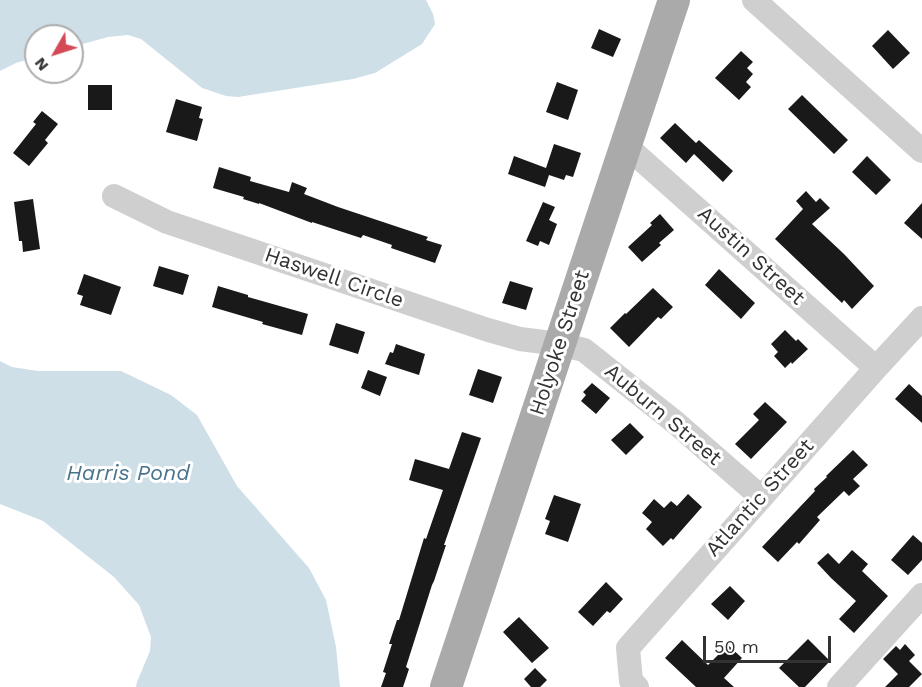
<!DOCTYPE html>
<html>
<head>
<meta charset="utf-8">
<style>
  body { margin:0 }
  #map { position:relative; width:922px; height:687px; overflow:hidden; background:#fff; font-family:"Work Sans",sans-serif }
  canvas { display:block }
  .north { position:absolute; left:24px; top:24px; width:60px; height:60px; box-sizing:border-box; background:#fff; border:2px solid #adadad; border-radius:50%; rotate:231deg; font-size:16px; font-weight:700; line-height:24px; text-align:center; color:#323232 }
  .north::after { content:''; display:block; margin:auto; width:21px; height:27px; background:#d34a56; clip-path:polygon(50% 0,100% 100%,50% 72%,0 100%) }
  .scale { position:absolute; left:703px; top:636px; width:128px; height:27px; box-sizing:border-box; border:3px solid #323232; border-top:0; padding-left:8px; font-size:18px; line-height:21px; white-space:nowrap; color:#323232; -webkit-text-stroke:4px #fff; paint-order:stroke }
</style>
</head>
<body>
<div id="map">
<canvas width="922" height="687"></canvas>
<div class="north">N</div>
<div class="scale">50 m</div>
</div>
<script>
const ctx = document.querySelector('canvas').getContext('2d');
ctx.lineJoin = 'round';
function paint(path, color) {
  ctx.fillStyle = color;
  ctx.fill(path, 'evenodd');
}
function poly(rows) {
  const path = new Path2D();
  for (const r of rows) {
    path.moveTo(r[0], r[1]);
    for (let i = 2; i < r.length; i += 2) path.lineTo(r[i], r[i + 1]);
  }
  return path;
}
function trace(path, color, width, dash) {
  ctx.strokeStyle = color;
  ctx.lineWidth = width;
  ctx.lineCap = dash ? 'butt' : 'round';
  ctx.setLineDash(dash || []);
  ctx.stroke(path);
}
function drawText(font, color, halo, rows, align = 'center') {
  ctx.font = font + ' "Work Sans",sans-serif';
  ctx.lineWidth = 6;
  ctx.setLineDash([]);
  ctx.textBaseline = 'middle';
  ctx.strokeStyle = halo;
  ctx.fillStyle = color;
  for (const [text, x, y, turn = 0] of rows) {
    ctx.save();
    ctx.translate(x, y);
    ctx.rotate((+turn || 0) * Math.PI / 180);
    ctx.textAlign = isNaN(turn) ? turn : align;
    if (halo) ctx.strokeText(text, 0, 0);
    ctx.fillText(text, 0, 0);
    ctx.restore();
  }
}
paint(poly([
  [0,0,426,0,433,14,435,24,422,44,375,73,353,79,238,97,226,96,202,88,141,39,128,35,108,37,72,47,72,36,36,36,36,57,16,63,0,71],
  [0,361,12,367,38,371,121,371,171,395,197,415,237,486,309,568,326,600,336,647,340,687,136,687,137,682,150,651,151,637,139,605,114,577,43,521,0,504]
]), '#cedfe8');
paint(poly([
  [599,29,621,39,613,57,591,48],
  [888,30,910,53,893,69,872,46],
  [741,51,753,62,747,68,753,74,746,82,751,87,739,100,715,78],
  [557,82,578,90,568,120,546,112],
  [88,85,112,85,112,110,88,110],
  [802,95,848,140,834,154,788,109],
  [176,99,202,107,199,118,203,119,197,141,166,132],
  [42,111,58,124,45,140,48,143,29,166,13,153,36,124,33,122],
  [675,123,696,143,699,140,733,171,723,182,694,154,686,163,660,138],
  [554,144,581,153,573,177,566,175,564,180,549,175,545,187,508,174,514,156,546,168],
  [867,156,891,180,876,195,852,172],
  [219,167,251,177,250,181,289,192,292,182,307,188,304,194,338,207,428,237,426,240,442,245,435,263,391,248,392,245,363,235,361,238,312,222,312,223,259,203,259,204,243,199,244,197,213,188],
  [806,191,816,202,820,198,830,208,812,224,844,254,874,286,852,309,844,300,842,303,775,239,803,209,796,201],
  [33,199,40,249,23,252,22,241,19,241,14,202],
  [543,202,555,207,549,220,557,224,549,245,540,241,538,246,526,241],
  [922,203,922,239,904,223],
  [660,214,674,230,659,243,661,245,642,262,628,247,652,225,650,223],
  [159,266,189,275,183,295,153,286],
  [719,269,755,303,741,319,705,285],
  [84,274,121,287,111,315,80,305,83,296,77,294],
  [510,281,533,288,526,310,502,303],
  [218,286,248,295,248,297,308,314,302,335,262,324,263,322,212,307],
  [653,288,673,307,661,319,658,317,629,347,610,328,625,313,626,314],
  [336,323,365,332,358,354,329,345],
  [785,330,796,341,798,339,808,349,792,364,791,362,785,368,774,356,778,352,771,344],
  [396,344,425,354,419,375,385,364,390,352,393,353],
  [478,369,502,377,493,403,469,395],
  [368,370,387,377,380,396,361,388],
  [592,383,610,398,596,414,581,401,586,395,583,392],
  [909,384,922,396,922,423,895,399],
  [765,402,787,422,751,459,735,444,759,420,753,414],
  [630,423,644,437,626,455,611,440],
  [462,432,481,438,444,545,446,545,434,581,432,585,406,667,409,669,403,687,381,687,386,673,383,672,392,644,389,644,397,620,399,620,424,538,426,539,443,490,409,480,415,459,449,469],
  [853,450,868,465,853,479,860,486,849,496,844,491,817,517,820,520,799,544,797,542,778,562,762,547,815,491,814,489,827,477,826,476],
  [688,494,702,507,673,540,671,538,663,546,646,529,652,522,642,513,654,499,664,508,671,501,677,506],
  [554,495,581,504,568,542,545,534,550,521,545,519],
  [913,535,922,543,922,560,908,575,891,560],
  [852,550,868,564,862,571,888,596,854,633,839,619,856,601,831,578,817,563,828,553,839,564],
  [606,582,623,599,610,613,607,611,593,626,578,612],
  [730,586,745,601,728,620,711,604],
  [519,617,549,648,532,663,503,632],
  [808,639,830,661,805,687,799,687,779,668],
  [682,640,708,665,728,645,742,658,724,678,734,687,696,687,665,658],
  [905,644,915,655,909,661,922,674,909,687,885,687,898,674,883,659,896,646,900,650],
  [535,668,547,680,540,687,531,687,524,679]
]), '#191919');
trace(poly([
  [754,0,922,151],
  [625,145,876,368],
  [114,196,167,222,488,330,520,339,559,344,584,350,676,423,761,497],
  [637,687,631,681,628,648,876,368,922,318],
  [839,687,922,595]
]), '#cfcfcf', 24);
trace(poly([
  [446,687,674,0]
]), '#aaa', 32);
drawText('21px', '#323232', '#fff', [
  ["Austin Street",751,256,42],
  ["Haswell Circle",334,278,19],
  ["Holyoke Street",560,343,-72],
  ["Auburn Street",663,415,40],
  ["Atlantic Street",760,498,-48]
]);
drawText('italic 22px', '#48738c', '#fff', [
  ["Harris Pond",128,474]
]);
</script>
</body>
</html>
